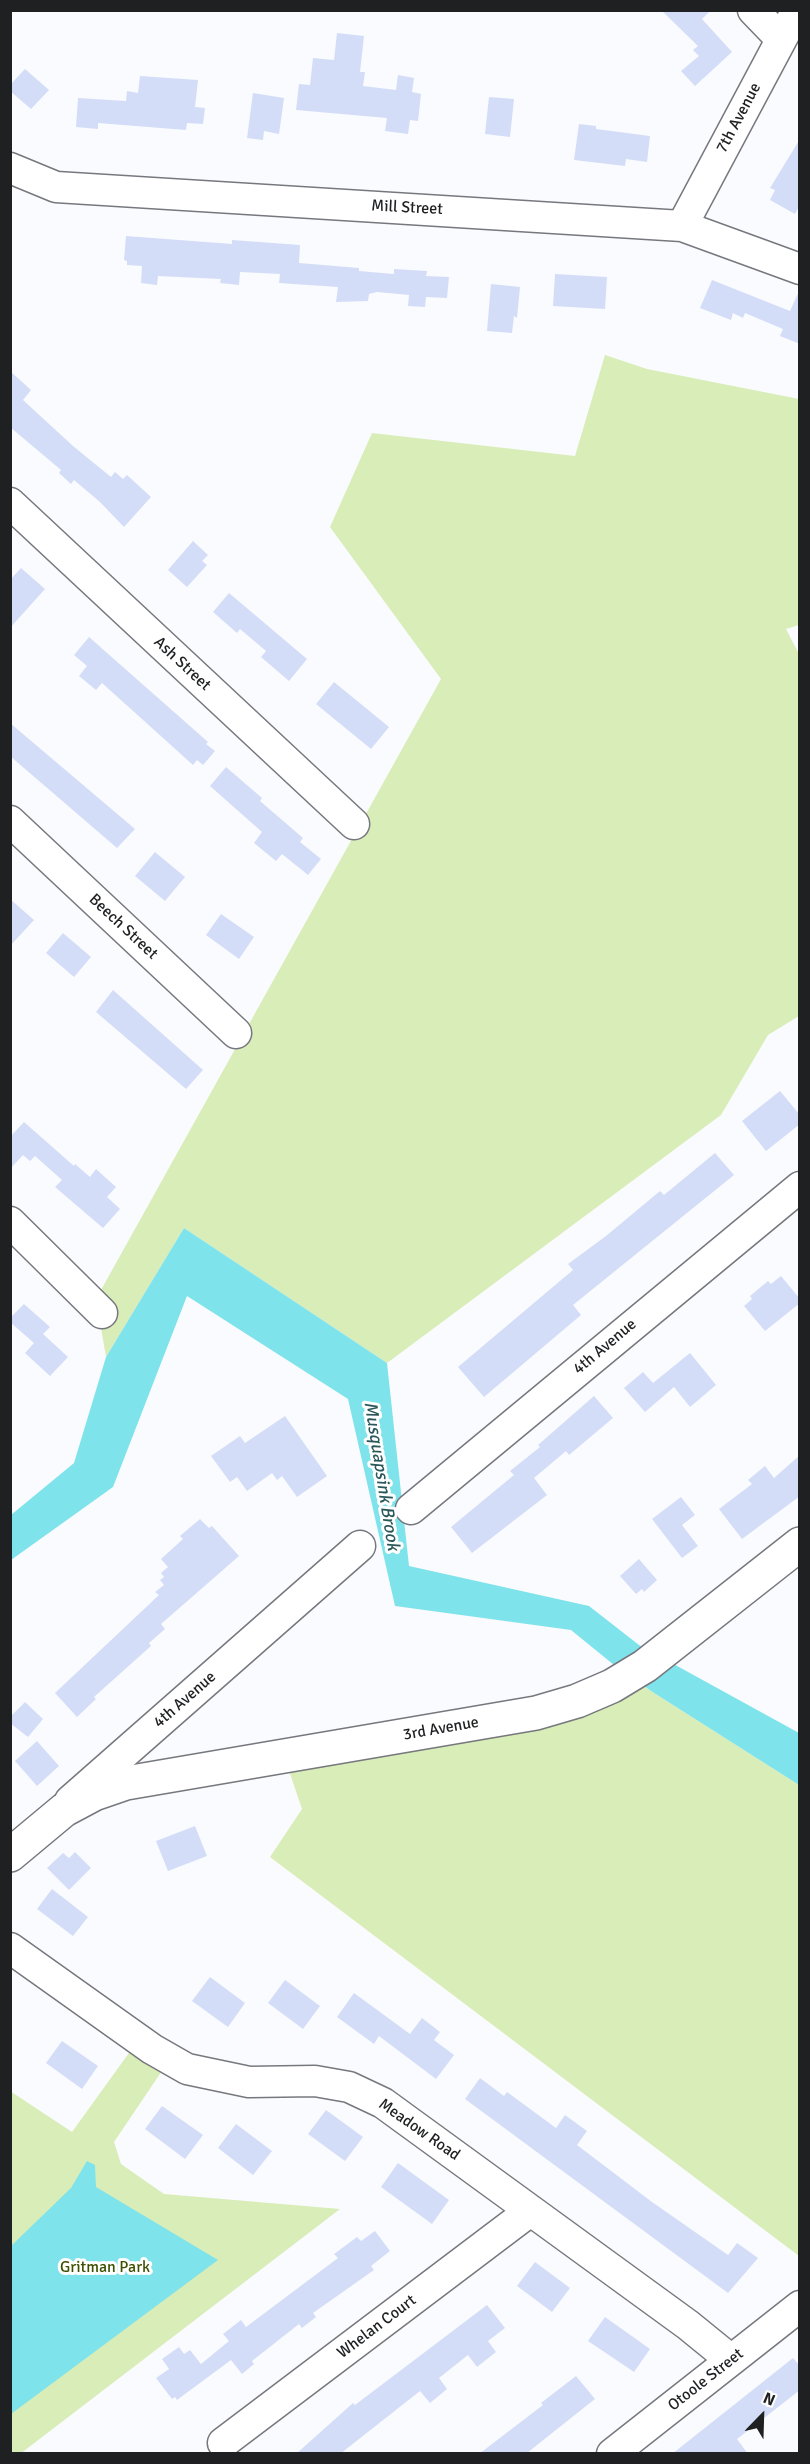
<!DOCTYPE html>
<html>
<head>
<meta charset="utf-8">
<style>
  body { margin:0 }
  #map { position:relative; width:810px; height:2464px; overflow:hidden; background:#fafbfe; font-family:Signika,sans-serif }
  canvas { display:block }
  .frame { position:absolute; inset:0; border:12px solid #1f2022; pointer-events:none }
  .north { position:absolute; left:732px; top:2386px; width:60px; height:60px; -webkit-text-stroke:4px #fff; paint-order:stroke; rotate:23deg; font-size:16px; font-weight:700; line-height:24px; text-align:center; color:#1f2022 }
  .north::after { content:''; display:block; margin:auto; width:21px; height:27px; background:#1f2022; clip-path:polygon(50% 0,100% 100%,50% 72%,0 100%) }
</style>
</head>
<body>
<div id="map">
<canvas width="810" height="2464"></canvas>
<div class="frame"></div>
<div class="north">N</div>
</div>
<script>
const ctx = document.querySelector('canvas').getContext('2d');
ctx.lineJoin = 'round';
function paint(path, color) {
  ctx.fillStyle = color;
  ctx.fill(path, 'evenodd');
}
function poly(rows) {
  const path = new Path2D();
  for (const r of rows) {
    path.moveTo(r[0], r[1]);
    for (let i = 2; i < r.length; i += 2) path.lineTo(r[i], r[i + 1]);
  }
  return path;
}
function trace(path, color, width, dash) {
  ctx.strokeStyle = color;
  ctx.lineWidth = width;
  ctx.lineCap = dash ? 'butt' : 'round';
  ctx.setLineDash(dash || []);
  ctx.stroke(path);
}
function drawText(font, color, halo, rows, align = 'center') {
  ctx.font = font + ' Signika,sans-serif';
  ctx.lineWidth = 6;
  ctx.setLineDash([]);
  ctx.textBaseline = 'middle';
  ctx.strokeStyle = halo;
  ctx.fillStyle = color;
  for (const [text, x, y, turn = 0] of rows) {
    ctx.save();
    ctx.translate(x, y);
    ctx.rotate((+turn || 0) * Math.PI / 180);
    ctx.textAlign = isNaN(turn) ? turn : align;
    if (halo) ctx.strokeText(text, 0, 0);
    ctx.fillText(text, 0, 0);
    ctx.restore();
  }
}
paint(poly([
  [605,355,647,369,799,399,799,625,786,629,800,656,799,1016,768,1035,721,1115,387,1363,184,1228,106,1357,96,1299,441,679,330,527,372,433,575,456],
  [629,1677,799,1785,799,2256,270,1857,302,1809,284,1756],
  [139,2039,170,2059,114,2142,121,2164,164,2194,340,2209,20,2454,10,2453,10,2091,72,2132]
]), '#d9edb8');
paint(poly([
  [184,1228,387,1363,409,1566,589,1606,639,1645,799,1733,799,1785,651,1691,614,1665,571,1630,395,1606,348,1399,187,1296,113,1487,11,1560,11,1515,74,1463,106,1357],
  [87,2161,95,2165,96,2187,218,2260,11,2414,11,2246,71,2188]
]), '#7fe3eb');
paint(poly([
  [661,10,711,10,702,19,732,52,695,86,681,71,699,56,693,50,698,46],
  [337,33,364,36,360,72,365,72,363,86,396,90,398,75,414,78,412,92,421,94,418,121,410,120,408,134,385,131,387,118,296,110,299,84,310,85,313,58,334,60],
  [25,69,49,90,31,109,10,91,10,85],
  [140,76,198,80,195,107,205,108,203,124,187,123,186,130,98,123,98,129,76,127,78,98,126,101,127,91,138,93],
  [253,93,284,98,279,134,264,131,263,140,247,138],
  [489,97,514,99,510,137,485,134],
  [579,124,596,126,596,129,650,136,647,162,626,159,625,166,574,160],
  [800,139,800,205,795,214,770,200,775,190,770,188],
  [126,236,232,244,232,240,300,245,299,263,359,268,359,271,394,274,394,269,427,271,426,276,449,277,447,298,426,297,425,307,408,306,409,295,377,292,369,294,368,301,336,302,338,287,279,283,280,274,240,272,239,285,220,283,221,279,158,276,157,285,141,283,142,266,127,265,127,261,124,260],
  [555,274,607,277,605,309,553,306],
  [712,280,790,311,800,289,800,344,780,336,783,329,745,313,743,318,733,313,731,320,700,308],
  [491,284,520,287,517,318,514,316,512,333,487,331],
  [10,371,31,390,23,400,73,446,111,477,115,472,123,479,127,475,151,497,124,527,100,502,74,480,71,484,59,473,61,470,10,427],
  [193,541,208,555,202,561,207,565,187,587,168,570],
  [21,568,45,589,10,628,10,580],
  [229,593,307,659,289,681,261,657,266,651,240,629,237,633,213,612],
  [89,637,208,742,206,744,215,751,203,765,197,760,193,765,102,683,96,690,79,676,87,666,74,655],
  [334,682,389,727,371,749,316,704],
  [10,723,135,829,117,848,10,756],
  [226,767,262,798,260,801,303,838,300,842,321,859,308,875,282,854,276,861,254,843,262,832,210,786],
  [155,852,185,877,165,901,135,876],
  [10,899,34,920,10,946],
  [221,914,254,937,239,959,206,935],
  [63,933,91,957,74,977,46,953],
  [113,990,203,1070,186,1089,96,1012],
  [780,1091,800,1115,800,1124,766,1151,742,1121],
  [24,1122,74,1166,75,1164,90,1177,96,1169,116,1187,107,1197,120,1209,103,1228,55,1187,62,1180,35,1156,30,1161,23,1155,10,1169,10,1137],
  [715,1153,734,1175,573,1305,581,1315,484,1397,458,1367,573,1270,568,1264,606,1236,660,1191,664,1195],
  [781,1276,800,1299,800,1303,765,1331,744,1306,752,1299,750,1296,768,1281,771,1284],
  [24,1304,50,1327,43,1334,68,1357,50,1376,25,1353,34,1343,10,1322,10,1318],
  [690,1353,716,1385,690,1407,674,1387,645,1412,624,1388,643,1372,653,1383],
  [594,1396,613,1418,569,1455,566,1451,534,1478,547,1495,472,1553,451,1527,514,1475,510,1471,540,1447,538,1445],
  [285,1416,327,1476,297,1497,282,1476,277,1480,272,1473,247,1491,237,1477,230,1482,211,1456,240,1436,245,1443],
  [800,1455,800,1496,742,1539,719,1509,752,1484,748,1480,765,1466,774,1478],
  [681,1497,695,1515,682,1525,698,1546,682,1558,652,1519],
  [200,1519,209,1528,212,1526,239,1556,161,1624,165,1629,149,1643,151,1646,94,1697,96,1699,77,1717,55,1693,159,1595,155,1592,164,1585,160,1580,164,1577,161,1573,168,1567,161,1559,183,1539,180,1536],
  [639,1559,657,1580,644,1592,642,1589,636,1594,620,1576],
  [25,1702,43,1719,28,1737,10,1723,10,1717],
  [37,1741,59,1766,37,1786,15,1761],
  [195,1826,207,1856,168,1871,156,1841],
  [75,1852,91,1868,69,1890,47,1868,63,1853,69,1858],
  [52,1889,88,1917,73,1936,37,1909],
  [210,1977,245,2003,228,2027,192,2001],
  [285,1980,320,2006,303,2029,268,2003],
  [354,1993,410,2034,422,2018,440,2032,434,2040,454,2055,436,2079,379,2036,374,2044,337,2017],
  [62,2041,98,2066,82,2089,46,2063],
  [480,2078,504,2096,507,2092,556,2128,565,2115,587,2131,577,2145,652,2202,728,2255,737,2243,758,2258,728,2293,465,2099],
  [162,2106,203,2135,185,2159,145,2129],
  [326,2110,363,2137,345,2161,308,2134],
  [236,2124,272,2151,253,2175,218,2148],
  [398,2163,449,2200,432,2224,381,2187],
  [375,2231,390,2251,371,2266,374,2270,313,2313,316,2317,302,2328,299,2324,252,2361,254,2364,242,2374,231,2360,177,2400,175,2397,172,2399,156,2378,169,2369,162,2359,179,2347,184,2354,190,2350,201,2364,229,2341,223,2334,241,2320,246,2327,338,2258,334,2254,357,2237,361,2241],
  [535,2262,570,2288,552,2312,517,2286],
  [487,2305,505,2328,488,2341,496,2352,477,2367,468,2355,439,2378,447,2389,430,2403,420,2391,340,2454,296,2454,353,2403,355,2405],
  [605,2317,650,2349,634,2372,588,2341],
  [793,2358,800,2366,800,2390,737,2439,748,2454,672,2454],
  [576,2376,595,2399,542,2441,526,2454,479,2454,543,2405,541,2403]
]), '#d4ddf8');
const minor = poly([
  [753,10,781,39],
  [10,168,56,187,682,226,800,269],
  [682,226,797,10],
  [10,503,354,824],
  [10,821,236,1033],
  [10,1222,102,1313],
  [411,1509,800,1187],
  [70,1801,360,1546],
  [10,1948,152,2049,187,2069,249,2082,315,2081,349,2087,383,2103,688,2325,731,2360],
  [223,2443,530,2211],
  [612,2454,800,2306]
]);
const major = poly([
  [10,1855,64,1810,94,1794,126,1783,536,1713,577,1701,612,1686,645,1666,800,1544]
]);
trace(minor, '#76787e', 33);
trace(major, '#76787e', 36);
trace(minor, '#fff', 30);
trace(major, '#fff', 33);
drawText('16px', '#1f2022', '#fff', [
  ["7th Avenue",739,118,-62],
  ["Mill Street",407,208,3],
  ["Ash Street",182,664,43],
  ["Beech Street",123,927,43],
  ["4th Avenue",605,1347,-40],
  ["4th Avenue",185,1700,-41],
  ["3rd Avenue",441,1729,-10],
  ["Meadow Road",419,2130,35],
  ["Whelan Court",377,2327,-37],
  ["Otoole Street",706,2380,-38]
]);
drawText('16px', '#3c5000', '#fff', [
  ["Gritman Park",105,2268]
]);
drawText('italic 18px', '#2a575a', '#fff', [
  ["Musquapsink Brook",381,1476,81]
]);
</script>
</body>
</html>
